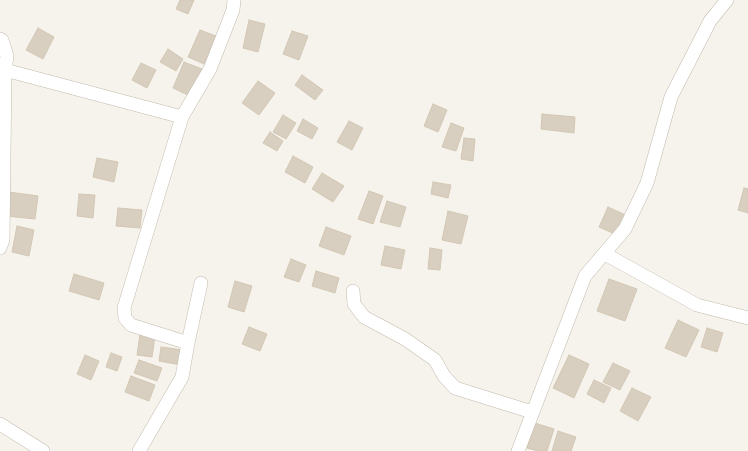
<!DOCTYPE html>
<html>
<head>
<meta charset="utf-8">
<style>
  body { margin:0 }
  canvas { display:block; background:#f6f3ec }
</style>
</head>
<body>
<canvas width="748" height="451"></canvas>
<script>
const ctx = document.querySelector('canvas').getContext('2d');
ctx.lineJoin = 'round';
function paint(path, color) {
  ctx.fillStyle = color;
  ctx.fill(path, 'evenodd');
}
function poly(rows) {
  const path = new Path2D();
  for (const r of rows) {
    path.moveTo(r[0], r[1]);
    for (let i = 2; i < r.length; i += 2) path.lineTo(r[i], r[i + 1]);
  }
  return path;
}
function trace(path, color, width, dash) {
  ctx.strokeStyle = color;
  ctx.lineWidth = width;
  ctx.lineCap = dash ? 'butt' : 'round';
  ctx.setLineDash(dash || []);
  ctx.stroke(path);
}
const building = poly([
  [180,0,194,0,188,14,176,9,180,0],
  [249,20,265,24,258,52,243,48,249,20],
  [38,28,54,37,43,59,26,50,38,28],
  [200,30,216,36,204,64,188,57,200,30],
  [292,31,308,36,299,60,283,54,292,31],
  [168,49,183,59,176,71,160,62,168,49],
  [184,62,202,69,190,96,173,88,184,62],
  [141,63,156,70,147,88,132,80,141,63],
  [302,75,323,90,315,100,295,85,302,75],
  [258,81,275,93,259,115,242,103,258,81],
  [433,104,447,110,438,132,424,126,433,104],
  [542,114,575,117,574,133,541,129,542,114],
  [283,115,296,123,286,139,273,132,283,115],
  [303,119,318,128,312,139,297,131,303,119],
  [349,121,363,128,352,150,337,142,349,121],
  [451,123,464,128,456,151,442,147,451,123],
  [270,132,283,141,277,151,263,143,270,132],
  [464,138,475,139,473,161,461,159,464,138],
  [293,156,313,167,305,183,285,172,293,156],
  [97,158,118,162,114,182,93,177,97,158],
  [322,173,344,186,333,202,312,189,322,173],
  [433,182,451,185,448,198,431,194,433,182],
  [744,188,748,189,748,213,738,210,744,188],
  [369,191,383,196,373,224,358,219,369,191],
  [9,192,38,196,35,219,6,216,9,192],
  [79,194,95,195,93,218,77,216,79,194],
  [387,201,406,207,400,227,380,222,387,201],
  [608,207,628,216,619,236,599,227,608,207],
  [118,208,142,210,140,228,116,226,118,208],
  [448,211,468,216,461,244,442,240,448,211],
  [17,226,34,230,29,256,12,252,17,226],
  [326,227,351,236,344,255,319,246,326,227],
  [385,246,405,250,401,269,381,265,385,246],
  [430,248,442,250,440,270,428,269,430,248],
  [291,259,306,265,299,282,284,277,291,259],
  [316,271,339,278,335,293,312,286,316,271],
  [74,274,104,283,99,300,69,291,74,274],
  [609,279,637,289,625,321,597,311,609,279],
  [235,281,252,286,244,312,228,307,235,281],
  [678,320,699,330,686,357,665,348,678,320],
  [249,327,267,334,260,351,242,344,249,327],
  [707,328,723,333,717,352,701,347,707,328],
  [140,334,155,336,152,357,137,355,140,334],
  [161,347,183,350,181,365,159,361,161,347],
  [111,353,122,357,117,371,106,367,111,353],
  [85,355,99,361,91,380,77,374,85,355],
  [569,355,589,364,574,398,553,388,569,355],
  [139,360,162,368,157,381,134,373,139,360],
  [613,363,630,371,620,390,603,382,613,363],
  [131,376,155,385,149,401,125,392,131,376],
  [594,380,611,388,604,403,587,394,594,380],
  [632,388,651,397,638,421,620,411,632,388],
  [535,423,554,429,547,451,538,451,527,448,535,423],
  [558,431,576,437,571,451,552,451,558,431]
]);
paint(building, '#d8cfc1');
trace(building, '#d3c7b4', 1);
const minor = poly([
  [0,39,2,40,7,56,5,70,3,240,0,248],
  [5,70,182,117],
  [605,254,697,305,748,318],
  [353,291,354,304,364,317,405,339,435,360,444,376,455,388,532,412],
  [188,343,131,325,125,318,124,308,182,117,210,69,233,10,234,0],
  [0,424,43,451],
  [139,451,182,377,188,343,201,283],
  [518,451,585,276,625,229,647,183,671,97,710,21,727,0]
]);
trace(minor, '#c2bbae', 14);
trace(minor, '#fff', 13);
</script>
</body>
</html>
